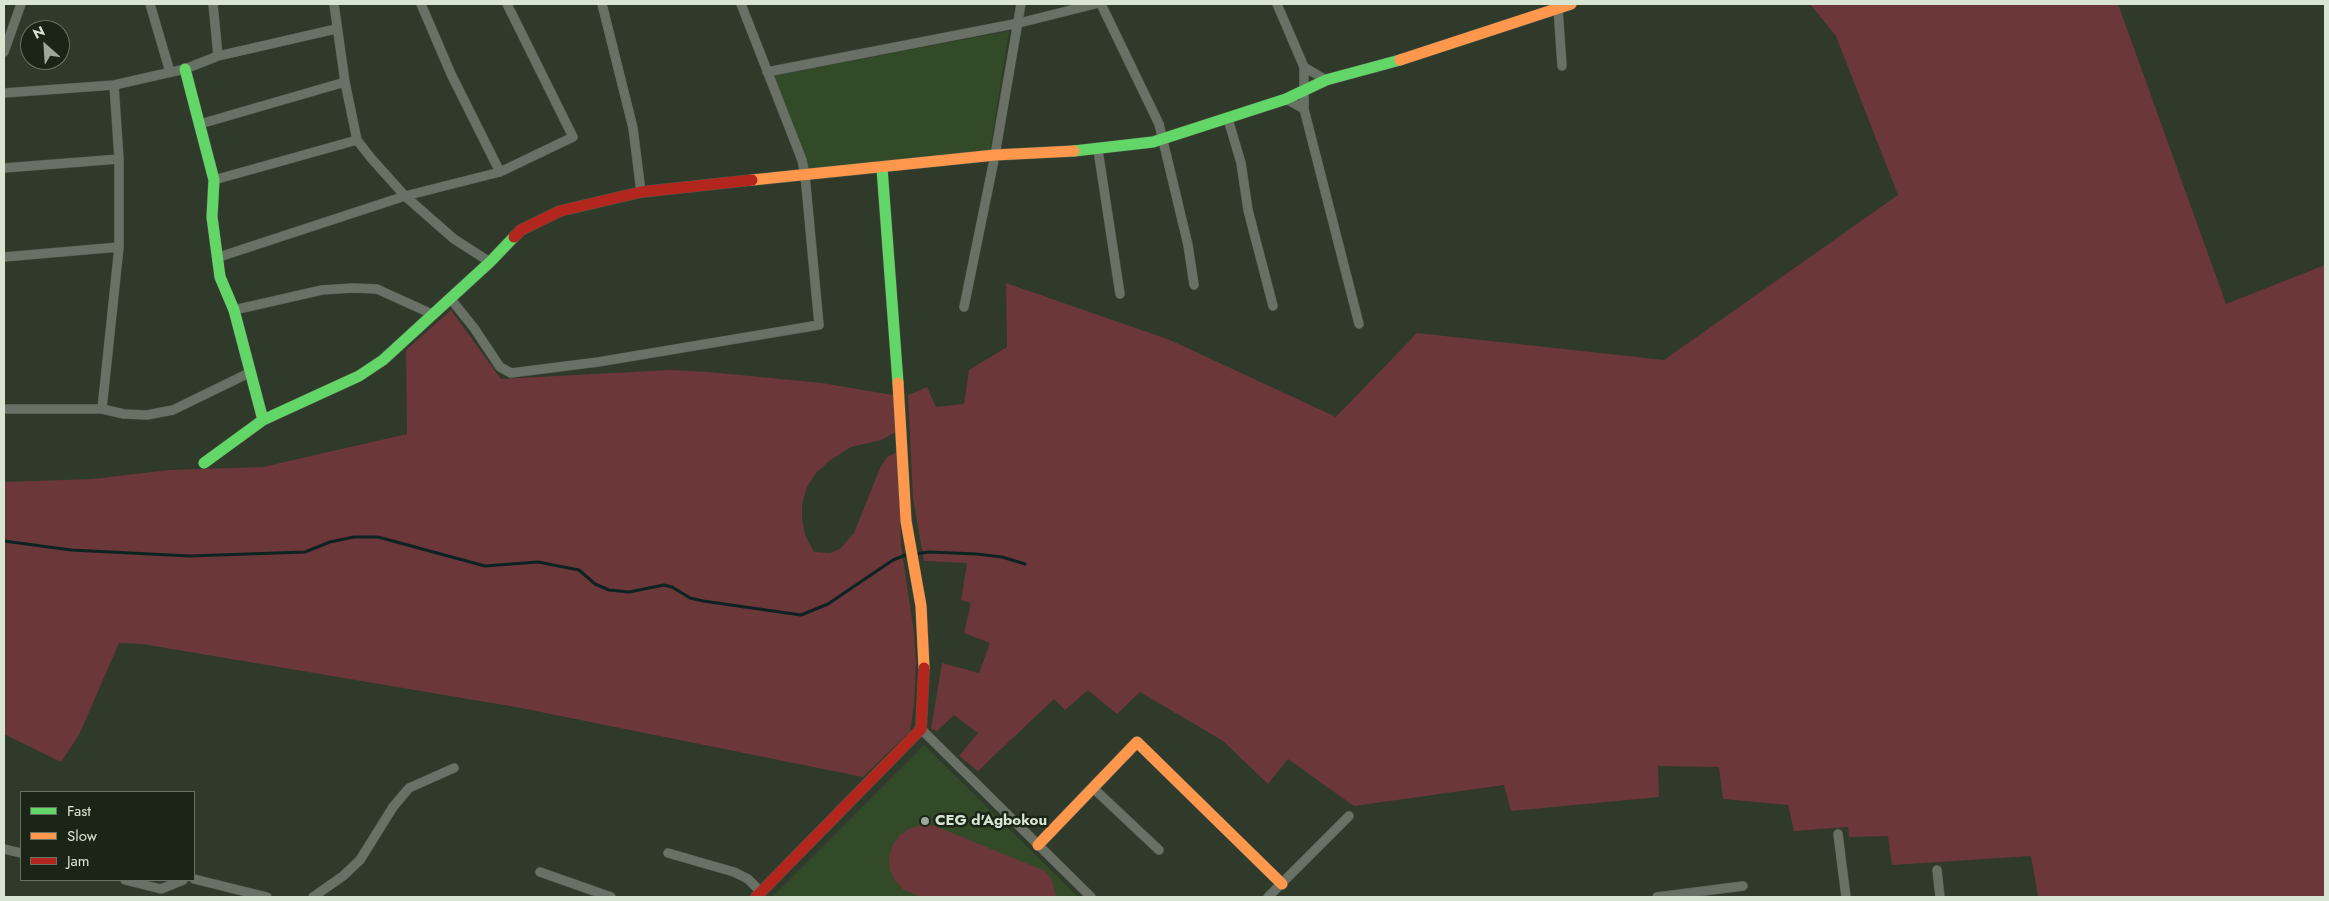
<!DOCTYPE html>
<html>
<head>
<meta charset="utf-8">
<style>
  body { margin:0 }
  #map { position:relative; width:2329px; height:901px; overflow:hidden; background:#2f3a2a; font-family:Jost,sans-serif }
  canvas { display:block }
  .frame { position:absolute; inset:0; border:5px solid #d8e5d3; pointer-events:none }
  .legend { position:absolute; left:20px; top:791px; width:175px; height:90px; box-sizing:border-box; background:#1b2517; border:1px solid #677262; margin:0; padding:6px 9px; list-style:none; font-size:15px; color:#d8e5d3 }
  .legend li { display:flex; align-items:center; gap:10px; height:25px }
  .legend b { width:25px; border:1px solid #677262 }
  .north { position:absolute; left:20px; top:20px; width:50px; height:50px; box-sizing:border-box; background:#1b2517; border:1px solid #677262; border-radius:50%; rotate:334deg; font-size:14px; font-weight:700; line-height:20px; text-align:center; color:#d8e5d3 }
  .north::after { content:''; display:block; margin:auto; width:18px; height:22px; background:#9da998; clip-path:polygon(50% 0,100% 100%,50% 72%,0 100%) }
</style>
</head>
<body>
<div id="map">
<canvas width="2329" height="901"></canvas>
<div class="frame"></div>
<ul class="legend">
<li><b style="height:6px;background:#63d668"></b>Fast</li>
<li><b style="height:6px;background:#ff974d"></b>Slow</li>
<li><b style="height:6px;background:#b3261e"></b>Jam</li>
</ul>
<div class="north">N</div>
</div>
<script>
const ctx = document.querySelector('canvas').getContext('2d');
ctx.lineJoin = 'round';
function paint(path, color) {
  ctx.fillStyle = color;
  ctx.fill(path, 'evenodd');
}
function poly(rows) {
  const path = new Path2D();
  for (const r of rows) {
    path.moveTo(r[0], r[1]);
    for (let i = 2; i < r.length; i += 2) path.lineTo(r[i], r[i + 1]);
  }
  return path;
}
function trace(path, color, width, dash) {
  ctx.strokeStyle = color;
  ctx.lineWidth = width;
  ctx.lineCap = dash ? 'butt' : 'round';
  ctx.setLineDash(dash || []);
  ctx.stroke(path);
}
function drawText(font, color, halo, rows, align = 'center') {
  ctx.font = font + ' Jost,sans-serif';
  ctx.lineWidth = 5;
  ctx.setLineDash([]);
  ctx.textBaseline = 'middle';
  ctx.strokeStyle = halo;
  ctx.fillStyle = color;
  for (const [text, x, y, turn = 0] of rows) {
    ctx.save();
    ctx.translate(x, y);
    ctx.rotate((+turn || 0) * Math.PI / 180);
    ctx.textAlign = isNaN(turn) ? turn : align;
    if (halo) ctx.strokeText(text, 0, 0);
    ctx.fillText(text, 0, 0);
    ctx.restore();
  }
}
paint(poly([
  [1009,31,990,152,809,172,773,76],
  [924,745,1078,897,772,897]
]), '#324a28');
paint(poly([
  [1810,4,2118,4,2226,304,2325,265,2325,897,2038,896,2031,856,1892,865,1888,836,1849,837,1848,827,1794,831,1788,805,1723,799,1719,767,1658,766,1659,797,1511,811,1504,785,1354,806,1288,759,1268,784,1223,741,1140,692,1117,714,1088,690,1065,710,1054,699,978,771,959,756,978,733,954,715,937,731,931,729,942,663,979,673,990,643,964,633,971,603,961,600,967,563,924,561,913,498,908,395,927,387,936,407,964,404,969,370,1007,347,1006,283,1170,340,1336,417,1417,333,1664,360,1898,195,1836,36],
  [451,310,501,379,670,370,709,372,822,383,893,395,896,432,881,440,851,447,829,461,816,473,807,487,802,504,802,519,805,535,814,552,830,553,840,549,854,533,880,468,887,457,898,452,901,545,914,633,916,661,914,705,910,731,863,777,516,707,142,644,119,643,79,735,61,762,4,734,4,482,93,479,169,470,263,467,407,434,406,350],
  [922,825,935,826,1045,871,1052,880,1056,897,922,897,904,890,895,881,890,870,889,858,892,846,900,835,910,828]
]), '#6c3739');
trace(poly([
  [4,541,71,550,190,556,305,552,330,542,354,537,378,537,485,566,538,562,579,570,595,584,609,590,629,592,664,585,672,587,690,598,703,601,801,615,828,604,893,560,908,554],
  [914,554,929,552,977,554,1002,557,1025,564]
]), '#0d2322', 3);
const street = poly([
  [150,4,170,72],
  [213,4,218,56],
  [334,4,345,82,357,140,371,158,405,196,454,239,490,262],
  [421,4,451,74,500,172],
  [602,4,633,128,641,192],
  [1101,4,1159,124,1188,245,1194,285],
  [1277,4,1304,67,1326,80],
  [1558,8,1562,66],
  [4,52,21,4],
  [1304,67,1304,109,1359,324],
  [767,72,1019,23,1095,4],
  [4,93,114,85,185,69,218,56,336,29],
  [1286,99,1304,109],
  [1228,119,1241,163,1248,210,1273,306],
  [200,124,345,82],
  [1098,150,1120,294],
  [4,168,119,159],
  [214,180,357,140],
  [4,257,119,247],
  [219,257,405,196,500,172,573,137,507,4],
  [450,298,474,328,500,367,511,373,598,362,819,325,805,175,802,160,741,4],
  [964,307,995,155,1021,4],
  [234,310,322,290,353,288,377,289,432,314],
  [4,409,102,409,124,414,147,415,173,410,251,372],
  [102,409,119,247,119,159,114,85],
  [921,729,1091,897],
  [1093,788,1159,850],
  [1838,834,1846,897],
  [4,849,21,853],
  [668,853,734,872,748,879,761,892],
  [1937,870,1940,897],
  [540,872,611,897],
  [194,879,267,897],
  [125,880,161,889,183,880],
  [313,897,343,876,360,860,393,807,409,788,454,768],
  [1268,897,1349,816],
  [1657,897,1743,886]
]);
const fast = poly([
  [185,69,214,180,212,217,220,277,234,310,263,420],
  [1074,151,1153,142,1286,99,1326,80,1400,60],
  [882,168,898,383],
  [204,463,263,420,359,376,383,360,490,262,514,237]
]);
const slow = poly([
  [1400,60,1571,4],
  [752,180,995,155,1074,151],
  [898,383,906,521,921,606,924,668],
  [1038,845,1137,742,1282,884]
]);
const jam = poly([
  [514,237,521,230,560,211,641,192,752,180],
  [756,897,921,729,924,668]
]);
trace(street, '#4e5849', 10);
trace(fast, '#4e5849', 12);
trace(slow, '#4e5849', 12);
trace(jam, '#4e5849', 12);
trace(street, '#697166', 9);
trace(fast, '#63d668', 11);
trace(slow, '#ff974d', 11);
trace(jam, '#b3261e', 11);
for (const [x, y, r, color] of [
  [925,821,5,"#9da998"]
]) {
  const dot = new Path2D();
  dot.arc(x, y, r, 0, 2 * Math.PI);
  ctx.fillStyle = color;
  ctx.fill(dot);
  trace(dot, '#1b2517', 2);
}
drawText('bold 15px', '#d8e5d3', '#1b2517', [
  ["CEG d'Agbokou",935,821]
], 'left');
</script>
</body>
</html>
